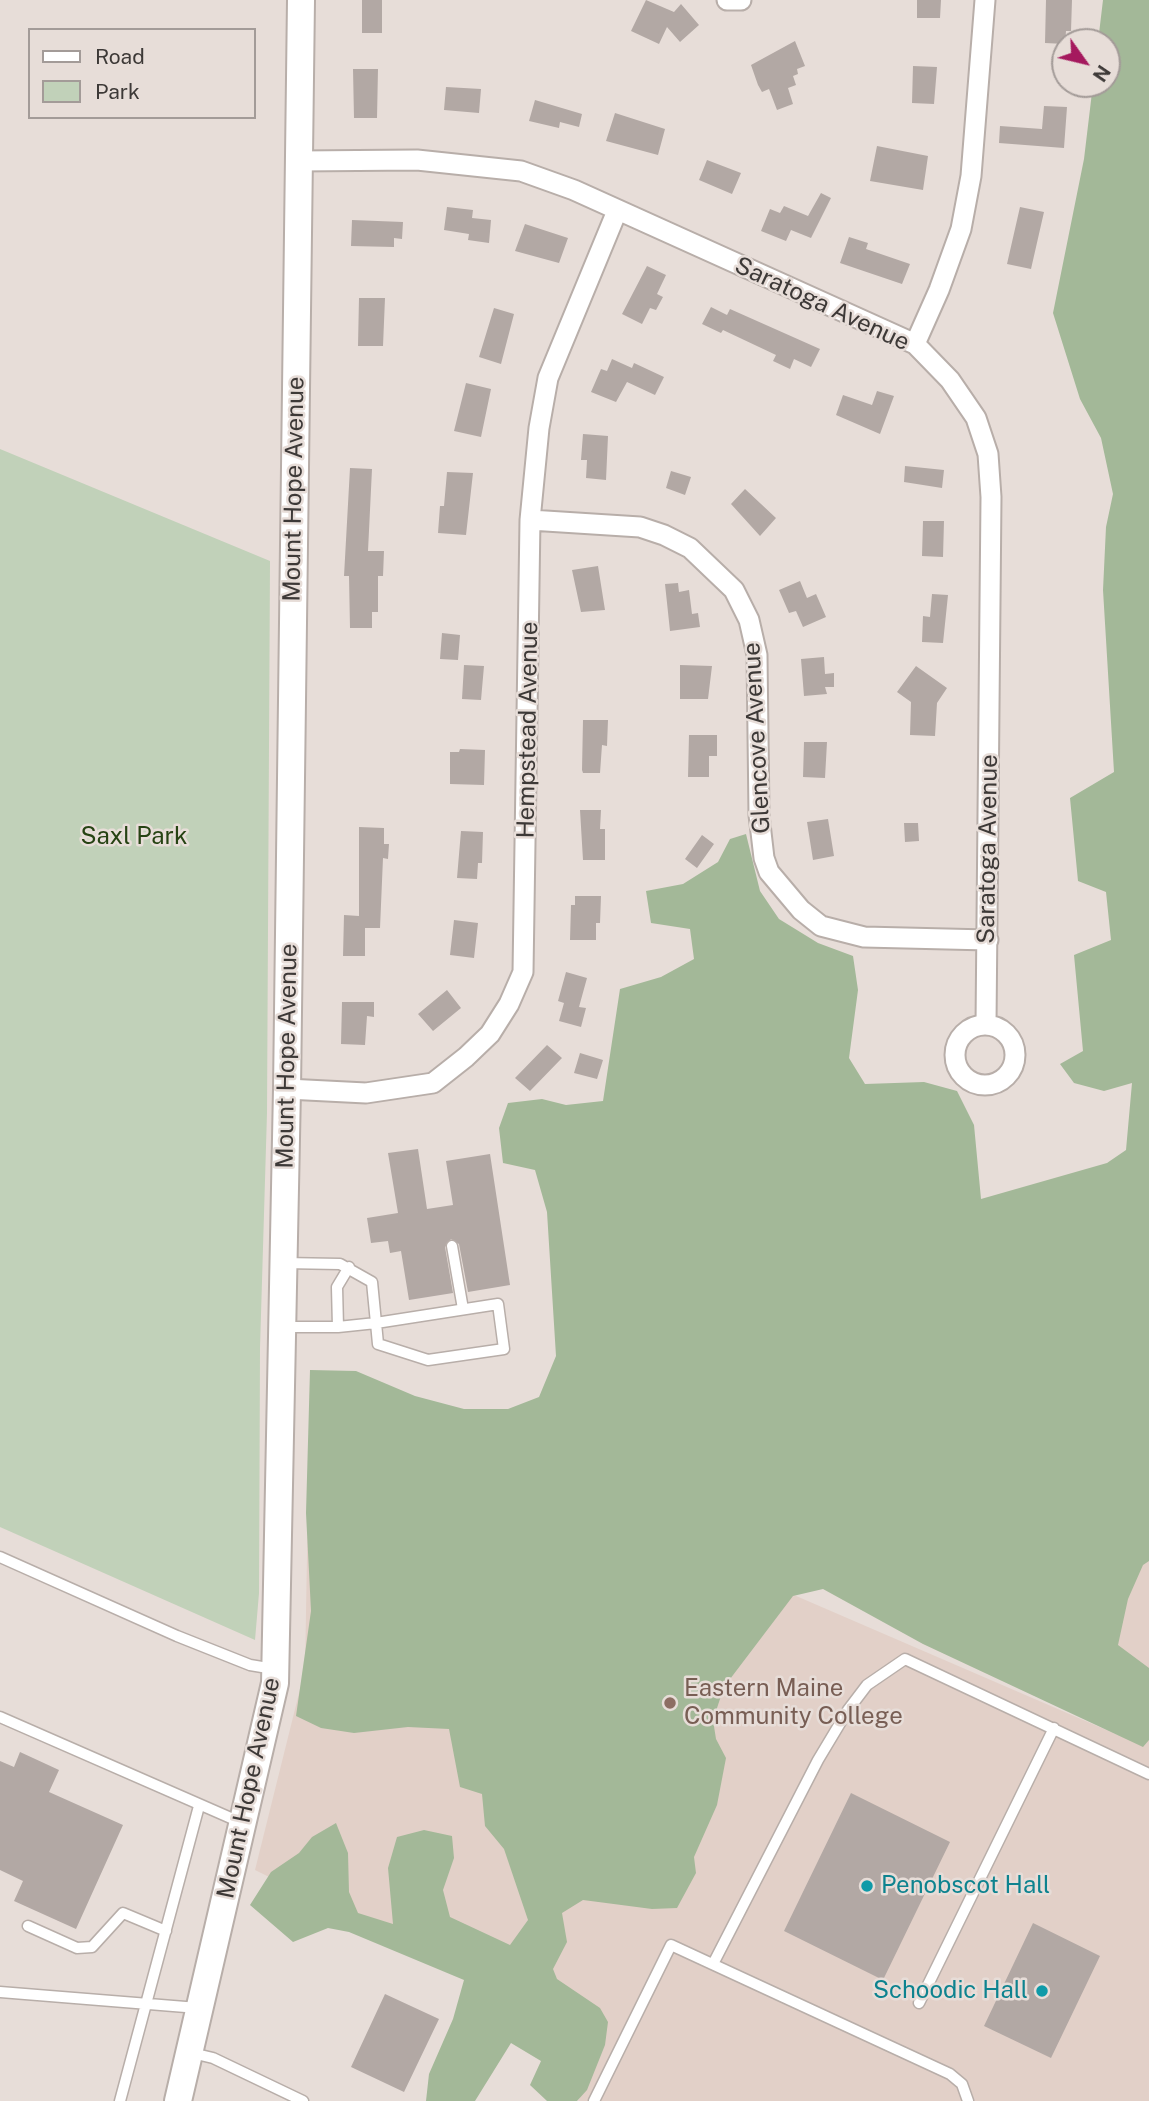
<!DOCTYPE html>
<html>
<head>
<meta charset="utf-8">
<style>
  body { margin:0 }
  #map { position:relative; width:1149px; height:2101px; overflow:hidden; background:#e7ddd8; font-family:"Public Sans",sans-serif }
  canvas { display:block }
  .legend { position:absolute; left:28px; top:28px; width:228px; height:91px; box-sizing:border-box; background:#e7ddd8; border:2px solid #a39b98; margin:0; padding:9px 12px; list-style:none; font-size:21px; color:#3d3937 }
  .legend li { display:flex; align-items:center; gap:14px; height:35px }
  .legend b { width:35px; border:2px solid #a39b98 }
  .north { position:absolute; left:1051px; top:28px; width:70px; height:70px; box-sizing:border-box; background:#e7ddd8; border:2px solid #a39b98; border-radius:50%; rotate:124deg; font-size:19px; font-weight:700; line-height:28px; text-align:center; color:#3d3937 }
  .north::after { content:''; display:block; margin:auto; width:24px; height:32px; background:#a5195e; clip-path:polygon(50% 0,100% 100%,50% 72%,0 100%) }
</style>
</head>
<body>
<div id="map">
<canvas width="1149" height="2101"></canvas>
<ul class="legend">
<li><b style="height:9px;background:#fff"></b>Road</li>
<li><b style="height:19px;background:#c1d1b9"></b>Park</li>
</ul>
<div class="north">N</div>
</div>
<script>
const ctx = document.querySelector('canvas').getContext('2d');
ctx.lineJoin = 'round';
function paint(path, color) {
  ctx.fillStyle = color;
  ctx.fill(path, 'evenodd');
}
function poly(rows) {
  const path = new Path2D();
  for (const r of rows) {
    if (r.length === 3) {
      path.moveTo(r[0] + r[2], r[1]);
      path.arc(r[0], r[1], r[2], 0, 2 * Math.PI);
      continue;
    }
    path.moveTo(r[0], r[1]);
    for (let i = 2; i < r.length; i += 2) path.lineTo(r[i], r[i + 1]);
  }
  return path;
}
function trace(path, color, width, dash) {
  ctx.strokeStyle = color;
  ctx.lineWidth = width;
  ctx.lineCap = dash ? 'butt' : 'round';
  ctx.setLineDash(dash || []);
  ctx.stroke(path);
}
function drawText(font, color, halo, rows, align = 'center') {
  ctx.font = font + ' "Public Sans",sans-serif';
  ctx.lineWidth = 5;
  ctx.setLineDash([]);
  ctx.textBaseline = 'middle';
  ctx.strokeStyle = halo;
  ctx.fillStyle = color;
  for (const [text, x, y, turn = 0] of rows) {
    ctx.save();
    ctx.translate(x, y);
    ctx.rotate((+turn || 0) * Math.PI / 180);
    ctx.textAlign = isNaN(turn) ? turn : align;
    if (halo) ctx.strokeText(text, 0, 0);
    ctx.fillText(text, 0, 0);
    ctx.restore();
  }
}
paint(poly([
  [1045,1353,1149,1398,1149,2101,578,2101,605,2044,255,1870,305,1669,310,1386,1118,1735]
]), '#e2d0c8');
paint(poly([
  [0,449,270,561,267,1113,260,1348,259,1593,255,1640,0,1527]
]), '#c1d1b9');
paint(poly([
  [1103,0,1149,0,1149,1561,1143,1565,1128,1599,1118,1645,1149,1668,1149,1740,1143,1747,923,1644,823,1589,793,1596,724,1687,713,1720,716,1739,726,1758,717,1805,694,1857,696,1873,677,1908,652,1909,583,1900,562,1913,567,1942,553,1969,557,1979,600,2008,608,2022,605,2045,587,2090,577,2101,547,2101,530,2085,541,2061,511,2043,475,2101,426,2101,429,2074,453,2019,464,1980,349,1932,328,1928,293,1942,250,1905,271,1872,299,1853,312,1837,336,1823,348,1853,349,1892,358,1913,393,1924,388,1868,397,1837,424,1830,452,1836,454,1858,443,1890,450,1917,510,1945,528,1920,504,1849,485,1826,482,1794,460,1787,449,1729,408,1727,354,1733,321,1728,296,1716,311,1611,306,1513,310,1370,356,1371,415,1396,464,1409,508,1409,539,1397,556,1356,547,1212,535,1170,503,1163,499,1128,508,1103,542,1099,566,1105,603,1101,620,989,661,977,694,959,690,929,651,923,646,891,683,884,718,862,730,839,746,834,760,891,779,919,818,943,853,956,858,990,849,1058,865,1084,924,1082,957,1091,974,1125,981,1199,1107,1163,1126,1150,1132,1083,1104,1091,1074,1083,1060,1064,1083,1051,1074,955,1111,940,1106,892,1078,881,1070,798,1114,772,1103,590,1106,527,1113,494,1101,438,1080,399,1053,313,1084,159,1093,84,1107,84,1107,42,1098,42]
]), '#a3b898');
paint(poly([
  [362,0,382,0,382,33,362,33],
  [646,0,674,12,681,4,699,25,680,42,667,27,659,44,631,31],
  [917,0,941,0,940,18,917,18],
  [1046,0,1072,0,1071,31,1066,31,1065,44,1045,43],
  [795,41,805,66,797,69,798,74,793,76,796,85,788,88,793,104,777,110,769,89,762,92,758,85,751,65],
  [913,66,937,67,934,104,912,103],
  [353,69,378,69,377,118,354,118],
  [446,87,481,89,479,113,444,110],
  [535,100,582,114,579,127,560,122,559,128,529,121],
  [1044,106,1067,107,1064,148,999,143,1000,126,1042,129],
  [615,113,665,129,658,155,606,141],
  [877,146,928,156,923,190,870,181],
  [707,160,741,173,732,194,699,180],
  [821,193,831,198,811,238,791,230,786,241,761,231,770,209,780,213,784,206,808,216],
  [447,207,473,210,472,218,491,220,489,243,468,240,469,234,444,230],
  [1020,207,1044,212,1031,269,1007,264],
  [352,220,403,222,402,239,394,238,394,247,351,246],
  [525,224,568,238,559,263,515,251],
  [849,237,868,243,866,249,910,264,902,284,840,263],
  [647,266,666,275,657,294,663,297,656,310,650,308,642,324,622,314],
  [359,298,385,298,383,346,358,346],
  [711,307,727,315,730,309,820,349,811,367,794,359,790,369,773,361,776,355,723,330,721,333,702,324],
  [494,308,514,314,501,364,479,357],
  [612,359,632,368,634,363,664,377,655,395,627,382,616,402,591,392,601,369,607,371],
  [466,383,491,389,481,437,454,431],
  [877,391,894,396,880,434,836,415,843,395,872,405],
  [583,434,608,436,606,480,586,478,587,460,581,460],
  [905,466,944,470,942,488,904,482],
  [350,468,372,469,368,551,384,551,383,576,378,576,378,612,372,612,372,628,350,628,349,576,344,576],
  [671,471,691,477,685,495,666,488],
  [447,472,473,473,466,535,438,533,440,506,444,506],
  [745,489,776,518,760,536,731,504],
  [923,521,944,521,943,557,922,556],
  [598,566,605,610,581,612,572,570],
  [800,581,807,598,816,594,826,617,803,627,796,611,789,613,779,590],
  [678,583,679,592,689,590,692,614,698,613,700,627,670,631,665,584],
  [932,594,948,595,943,643,922,642,923,616,930,617],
  [442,633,460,635,458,660,440,659],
  [824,657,825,674,834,673,834,687,825,687,827,694,804,696,801,659],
  [464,665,484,666,481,700,462,699],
  [680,665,712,666,708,699,680,699],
  [916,666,947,688,937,703,935,736,910,735,911,702,897,692],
  [583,720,608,720,607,746,602,745,600,773,583,773,582,770],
  [689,735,717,735,717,756,709,756,709,777,688,777],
  [804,742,827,742,825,778,803,777],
  [460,749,485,750,484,785,450,784,450,752,459,752],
  [580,810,601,810,600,829,605,829,605,860,583,860],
  [828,819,834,856,813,860,807,822],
  [904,823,918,823,919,841,905,842],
  [359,827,384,828,384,844,389,844,388,859,383,858,380,928,365,928,365,956,343,956,344,915,359,916],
  [461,831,483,832,482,863,478,863,477,879,457,878],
  [702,835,714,844,697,868,685,859],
  [575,896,601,896,600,923,596,923,596,940,570,940,571,905,575,905],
  [454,920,478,923,474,958,450,955],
  [566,972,587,978,579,1007,586,1008,581,1027,559,1021,564,1003,558,1001],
  [447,990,461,1008,433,1031,418,1014],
  [342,1002,374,1002,374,1017,367,1016,365,1045,341,1044],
  [547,1045,562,1058,530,1091,515,1078],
  [580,1053,603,1060,597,1079,574,1073],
  [418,1149,427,1209,453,1205,446,1161,490,1154,510,1285,468,1292,459,1244,451,1239,445,1247,453,1293,409,1300,401,1251,390,1253,388,1241,371,1243,367,1218,398,1213,388,1153],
  [20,1752,59,1770,49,1792,123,1825,76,1929,14,1901,23,1881,0,1870,0,1761,14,1767],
  [851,1793,950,1842,883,1980,784,1931],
  [1033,1923,1100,1956,1051,2058,984,2026],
  [385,1994,439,2019,404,2092,351,2067]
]), '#b2a8a4');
const lane = poly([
  [452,1246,463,1309],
  [282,1327,338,1327,376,1323,498,1304,504,1349,428,1360,378,1344,376,1323,372,1282,340,1264,283,1263],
  [338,1327,337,1287,349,1267],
  [0,1557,177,1636,250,1665,274,1669],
  [0,1717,240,1822],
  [28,1926,77,1948,92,1947,123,1913,166,1931],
  [713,1964,818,1760,848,1710,867,1685,905,1659,1149,1774],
  [0,1992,198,2008],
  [919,2003,1054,1728],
  [192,2053,213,2058,303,2101],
  [120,2101,199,1806],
  [594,2101,671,1945,950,2074,962,2084,968,2101]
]);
const street = poly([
  [727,0,741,0],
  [298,161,417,160,521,171,574,190,915,344,950,380,976,418,988,454,991,497,986,1024],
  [915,344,939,290,961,229,971,176,985,0],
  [530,520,640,527,664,535,690,548,734,590,749,620,757,655,759,815,764,858,769,872,801,910,821,926,864,937,988,940],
  [985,1055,30],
  [287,1089,366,1093,433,1083,466,1057,490,1034,509,1004,523,972,530,520,539,428,548,378,617,211]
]);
const secondary = poly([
  [178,2101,275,1683,287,1089,301,0]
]);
trace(lane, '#b8aea9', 13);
trace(street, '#b8aea9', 23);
trace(secondary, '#b8aea9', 30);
trace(lane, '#fff', 10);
trace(street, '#fff', 19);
trace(secondary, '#fff', 26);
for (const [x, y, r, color] of [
  [670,1703,7,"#8d6e63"],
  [867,1886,7,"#0f9aa8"],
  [1042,1991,7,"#0f9aa8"]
]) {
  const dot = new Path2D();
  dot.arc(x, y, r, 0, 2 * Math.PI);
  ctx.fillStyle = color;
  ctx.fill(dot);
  trace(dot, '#e7ddd8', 2.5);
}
drawText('24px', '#3d3937', '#e7ddd8', [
  ["Saratoga Avenue",822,304,25],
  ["Mount Hope Avenue",294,489,-89],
  ["Hempstead Avenue",528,730,-89],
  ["Glencove Avenue",757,738,-93],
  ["Saratoga Avenue",988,849,-89],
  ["Mount Hope Avenue",287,1056,-89],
  ["Mount Hope Avenue",249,1788,-78]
]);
drawText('24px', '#264313', '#e7ddd8', [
  ["Saxl Park",134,837]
]);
drawText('24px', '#785e54', '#e7ddd8', [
  ["Eastern Maine",684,1689],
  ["Community College",684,1717]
], 'left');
drawText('24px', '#0d838f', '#e7ddd8', [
  ["Penobscot Hall",881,1886],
  ["Schoodic Hall",1028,1991,"right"]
], 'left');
</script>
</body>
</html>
